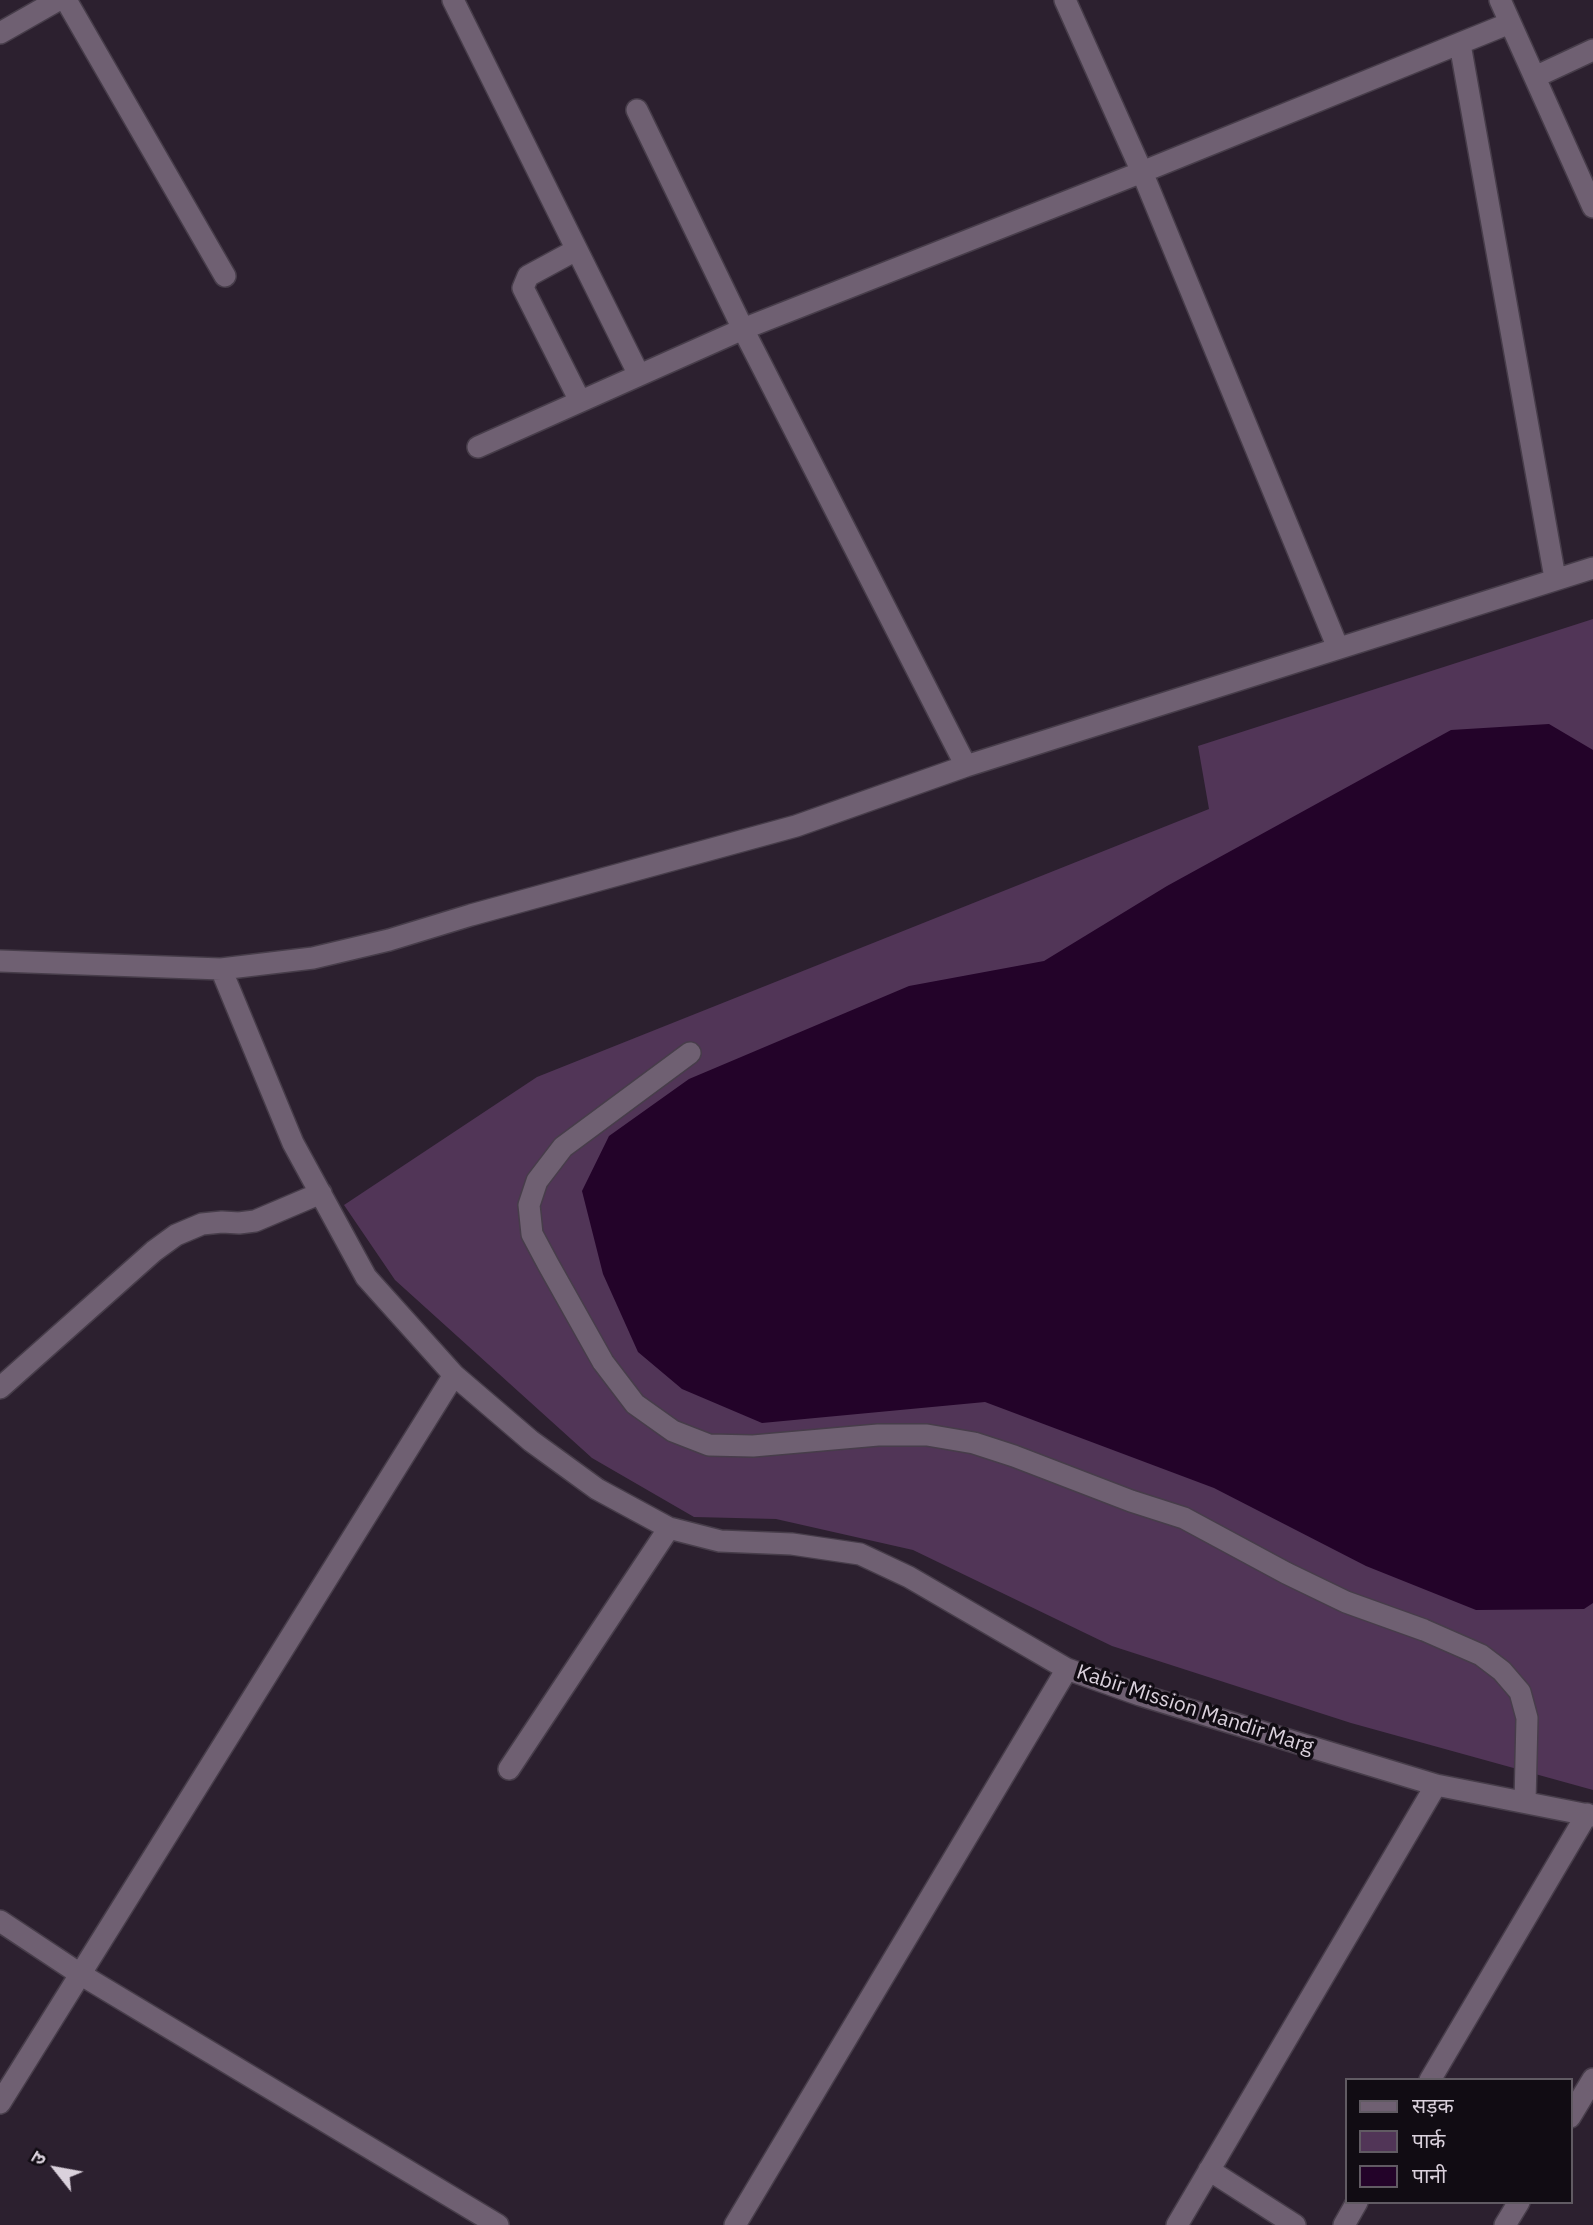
<!DOCTYPE html>
<html>
<head>
<meta charset="utf-8">
<style>
  body { margin:0 }
  #map { position:relative; width:1593px; height:2225px; overflow:hidden; background:#2c202f; font-family:"IBM Plex Sans","Noto Sans Devanagari",sans-serif }
  canvas { display:block }
  .legend { position:absolute; left:1345px; top:2078px; width:228px; height:126px; box-sizing:border-box; background:#110c13; border:2px solid #615b63; margin:0; padding:9px 12px; list-style:none; font-size:21px; color:#dad1dc }
  .legend li { display:flex; align-items:center; gap:14px; height:35px }
  .legend b { width:35px; border:2px solid #615b63 }
  .north { position:absolute; left:21px; top:2134px; width:70px; height:70px; -webkit-text-stroke:5px #110c13; paint-order:stroke; rotate:301deg; font-size:19px; font-weight:700; line-height:28px; text-align:center; color:#dad1dc }
  .north::after { content:''; display:block; margin:auto; width:24px; height:32px; background:#dad1dc; clip-path:polygon(50% 0,100% 100%,50% 72%,0 100%) }
</style>
</head>
<body>
<div id="map">
<canvas width="1593" height="2225"></canvas>
<ul class="legend">
<li><b style="height:9px;background:#6f6072"></b>सड़क</li>
<li><b style="height:19px;background:#513557"></b>पार्क</li>
<li><b style="height:19px;background:#230329"></b>पानी</li>
</ul>
<div class="north">उ</div>
</div>
<script>
const ctx = document.querySelector('canvas').getContext('2d');
ctx.lineJoin = 'round';
function paint(path, color) {
  ctx.fillStyle = color;
  ctx.fill(path, 'evenodd');
}
function poly(rows) {
  const path = new Path2D();
  for (const r of rows) {
    path.moveTo(r[0], r[1]);
    for (let i = 2; i < r.length; i += 2) path.lineTo(r[i], r[i + 1]);
  }
  return path;
}
function trace(path, color, width, dash) {
  ctx.strokeStyle = color;
  ctx.lineWidth = width;
  ctx.lineCap = dash ? 'butt' : 'round';
  ctx.setLineDash(dash || []);
  ctx.stroke(path);
}
function drawText(font, color, halo, rows, align = 'center') {
  ctx.font = font + ' "IBM Plex Sans",sans-serif';
  ctx.lineWidth = 7;
  ctx.setLineDash([]);
  ctx.textBaseline = 'middle';
  ctx.strokeStyle = halo;
  ctx.fillStyle = color;
  for (const [text, x, y, turn = 0] of rows) {
    ctx.save();
    ctx.translate(x, y);
    ctx.rotate((+turn || 0) * Math.PI / 180);
    ctx.textAlign = isNaN(turn) ? turn : align;
    if (halo) ctx.strokeText(text, 0, 0);
    ctx.fillText(text, 0, 0);
    ctx.restore();
  }
}
paint(poly([
  [1593,619,1593,1790,1351,1723,1112,1646,913,1550,776,1519,694,1517,592,1458,395,1280,344,1205,537,1077,1209,809,1198,746]
]), '#513557');
paint(poly([
  [1549,724,1593,750,1593,1603,1584,1609,1476,1610,1366,1566,1214,1488,985,1402,762,1423,682,1389,638,1352,603,1274,582,1191,609,1136,689,1079,909,986,1044,961,1167,886,1451,730]
]), '#230329');
const minor = poly([
  [66,0,225,276],
  [453,0,639,375],
  [1065,0,1142,172,1338,648],
  [1500,0,1593,207],
  [0,33,58,0],
  [1460,44,1555,578],
  [1535,77,1593,50],
  [637,110,743,329,966,766],
  [576,250,528,276,523,288,580,401],
  [478,447,743,329,1142,172,1510,23],
  [0,961,221,969,313,958,389,940,471,915,796,826,966,766,1593,568],
  [221,969,293,1143,366,1277,454,1375,531,1441,597,1489,669,1528,720,1541,792,1544,860,1554,909,1577,1067,1669,1140,1695,1436,1785,1593,1816],
  [690,1053,563,1147,537,1181,529,1205,532,1234,548,1264,603,1362,635,1404,673,1431,709,1445,753,1446,878,1435,927,1435,974,1443,1014,1456,1131,1501,1184,1518,1286,1573,1346,1602,1424,1630,1481,1655,1502,1671,1520,1692,1527,1718,1525,1802],
  [0,1388,154,1251,176,1235,202,1224,222,1222,239,1223,255,1221,321,1193],
  [509,1769,669,1528],
  [0,1921,80,1974,498,2225],
  [1430,2080,1587,1814],
  [0,2103,454,1375],
  [1570,2117,1593,2079],
  [1209,2170,1295,2225],
  [735,2225,1067,1669],
  [1177,2225,1436,1785],
  [1344,2225,1357,2202],
  [1505,2225,1519,2202]
]);
trace(minor, '#473d4a', 24);
trace(minor, '#6f6072', 21);
drawText('21px', '#dad1dc', '#110c13', [
  ["Kabir Mission Mandir Marg",1195,1710,18]
]);
</script>
</body>
</html>
